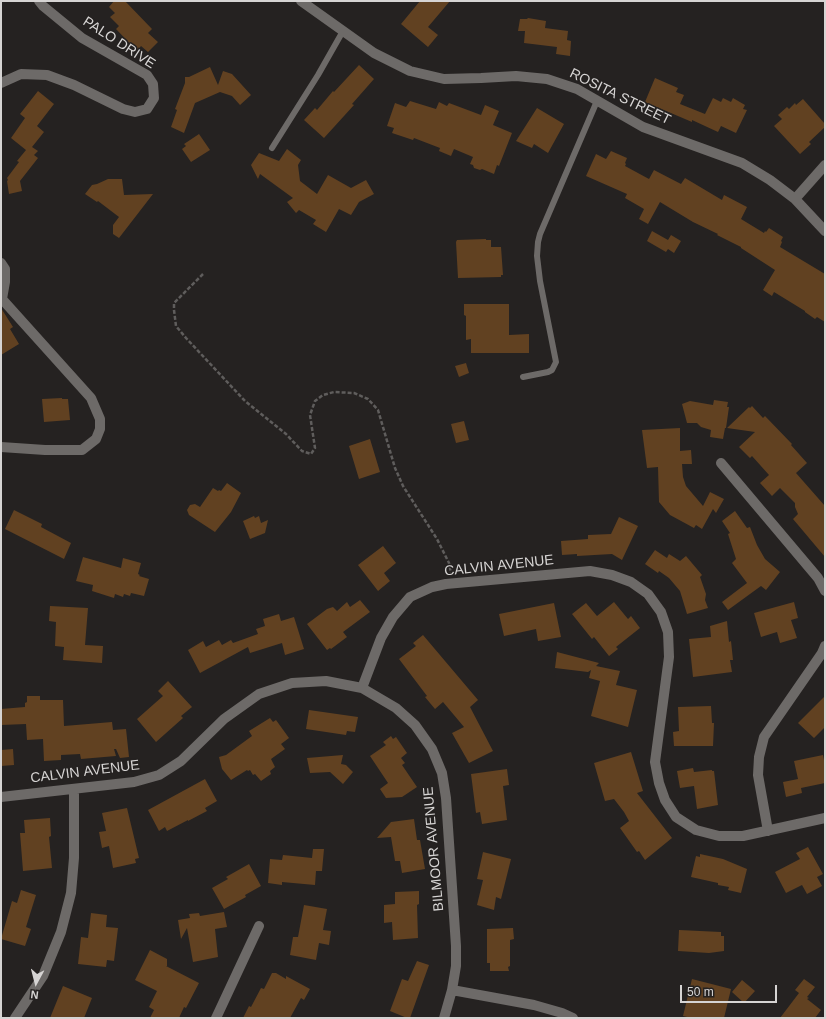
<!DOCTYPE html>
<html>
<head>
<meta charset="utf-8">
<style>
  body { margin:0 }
  #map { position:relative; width:826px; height:1019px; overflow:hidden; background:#252221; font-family:Arial,sans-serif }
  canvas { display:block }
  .frame { position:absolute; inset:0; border:2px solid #d6d4d3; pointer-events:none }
  .north { position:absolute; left:16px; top:963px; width:40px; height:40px; -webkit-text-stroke:3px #252221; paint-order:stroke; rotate:187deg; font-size:11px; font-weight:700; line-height:16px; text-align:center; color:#d6d4d3 }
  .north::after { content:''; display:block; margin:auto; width:14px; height:18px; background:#d6d4d3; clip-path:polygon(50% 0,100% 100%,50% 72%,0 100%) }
  .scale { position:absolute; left:680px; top:985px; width:97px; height:18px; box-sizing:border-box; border:2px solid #d6d4d3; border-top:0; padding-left:5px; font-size:12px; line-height:14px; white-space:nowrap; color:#d6d4d3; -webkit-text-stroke:3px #252221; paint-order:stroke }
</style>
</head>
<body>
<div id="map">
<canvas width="826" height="1019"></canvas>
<div class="frame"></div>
<div class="north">N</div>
<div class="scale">50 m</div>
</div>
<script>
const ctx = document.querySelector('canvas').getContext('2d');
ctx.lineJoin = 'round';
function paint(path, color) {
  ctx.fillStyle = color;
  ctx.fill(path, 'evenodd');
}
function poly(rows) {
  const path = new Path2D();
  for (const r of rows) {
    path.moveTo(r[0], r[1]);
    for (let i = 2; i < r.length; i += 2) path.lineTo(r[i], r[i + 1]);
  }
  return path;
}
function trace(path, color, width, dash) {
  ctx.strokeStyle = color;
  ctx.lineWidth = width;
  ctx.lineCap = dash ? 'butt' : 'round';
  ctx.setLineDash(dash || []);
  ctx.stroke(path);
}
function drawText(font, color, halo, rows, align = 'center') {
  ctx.font = font + ' Arial,sans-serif';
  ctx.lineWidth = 3;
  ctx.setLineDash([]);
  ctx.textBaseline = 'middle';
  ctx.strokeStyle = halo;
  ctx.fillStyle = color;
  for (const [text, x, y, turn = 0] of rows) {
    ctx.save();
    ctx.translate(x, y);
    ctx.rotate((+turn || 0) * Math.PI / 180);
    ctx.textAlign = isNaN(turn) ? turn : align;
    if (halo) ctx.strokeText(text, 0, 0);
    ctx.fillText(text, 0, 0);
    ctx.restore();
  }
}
paint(poly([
  [114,1,125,1,152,29,148,33,158,42,148,52,141,46,137,51,116,29,119,26,110,17,115,13,109,7],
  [420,1,450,1,428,27,438,35,428,47,401,24],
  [528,18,546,21,545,28,568,31,567,40,571,41,570,56,556,54,557,47,524,43,525,31,518,31,520,19,527,19],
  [359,65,374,79,352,104,354,105,324,138,304,120,315,108,317,110,333,91,334,92],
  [210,67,218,85,223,71,232,74,251,95,240,105,232,96,220,92,195,103,184,133,171,127,177,110,175,109,185,83,185,77,189,77],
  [655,78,678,88,676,92,684,95,680,104,705,114,713,98,721,102,723,98,731,102,733,98,745,105,743,109,747,110,736,133,721,126,718,132,692,120,692,122,645,102],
  [38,91,54,104,37,126,44,132,32,147,38,151,34,155,38,158,20,181,22,191,9,194,7,181,8,180,7,178,19,162,17,161,26,150,11,138,25,118,20,114],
  [803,99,825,124,825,127,809,142,811,144,800,154,774,126,782,119,778,115,787,107,789,109,795,103,796,105],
  [410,101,436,109,439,102,447,106,449,103,481,115,485,105,499,111,493,125,512,133,499,166,497,165,494,174,482,169,480,170,474,168,473,165,470,164,473,157,454,149,451,156,439,151,440,148,414,138,413,140,392,133,394,128,387,126,395,103,406,107],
  [537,108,564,124,548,153,534,144,532,148,516,141],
  [199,134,210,150,191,162,182,149,186,146,184,144],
  [287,149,301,160,298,165,300,181,317,194,328,175,351,188,366,180,374,194,359,202,351,215,339,209,326,232,313,224,316,220,299,210,296,213,287,202,293,198,260,174,258,179,251,165,259,153,279,161],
  [611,151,627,158,625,163,626,164,625,166,649,179,654,170,681,184,685,178,722,200,724,195,747,207,741,219,764,233,765,231,766,232,769,228,783,237,781,241,782,242,780,247,825,274,825,322,817,317,815,319,805,312,805,311,774,292,772,296,763,290,775,270,741,248,741,247,717,235,718,234,693,222,660,202,648,224,639,219,644,209,625,198,627,194,586,176,596,154,606,159],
  [108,179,122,179,124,195,153,194,119,238,113,234,113,225,119,217,98,201,97,202,85,194,92,185,97,184],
  [652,231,668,240,671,235,681,241,674,253,668,249,666,252,647,241],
  [486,239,486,240,491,240,491,247,501,247,503,275,501,275,501,277,458,278,456,242,457,240],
  [464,304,509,304,509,335,529,334,529,353,471,353,471,339,466,340,466,316,464,315],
  [1,308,13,327,10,329,19,344,1,355],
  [466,363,469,373,459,377,455,366],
  [62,398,62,399,68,399,70,420,44,422,42,399],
  [714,400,728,402,727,407,729,407,726,428,725,428,723,439,710,437,711,430,701,427,697,423,687,423,682,404,690,401,713,405],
  [752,406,763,418,765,416,792,444,791,445,807,463,796,473,825,506,825,557,793,519,798,514,795,507,795,503,780,488,772,496,760,483,769,475,752,456,750,458,739,447,755,432,727,428,749,407,750,408],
  [464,421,469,440,456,443,451,424],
  [680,428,680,451,691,450,692,464,682,464,683,477,686,486,703,506,710,492,724,499,716,513,713,509,702,529,696,525,694,528,670,515,659,502,658,467,647,468,642,430],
  [370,439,380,472,359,479,349,446],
  [227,483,241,493,231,512,215,532,189,515,187,510,190,505,195,504,200,507,213,488,218,491,219,490,221,491],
  [14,510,42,524,41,527,71,543,64,559,5,529],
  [735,511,747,528,750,527,757,545,765,559,780,572,766,590,761,586,728,610,722,602,747,583,732,563,736,559,728,534,730,533,722,521],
  [254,516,255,518,259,516,261,523,268,520,265,533,250,539,243,521],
  [619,517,638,526,622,560,612,554,577,556,577,554,562,555,561,541,588,539,588,535,611,534],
  [383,546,396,563,384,573,390,581,378,591,358,565],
  [655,550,667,558,669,554,680,561,686,556,702,575,700,577,706,594,705,600,708,608,687,614,680,591,669,578,659,571,658,573,645,564],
  [83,557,121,568,123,558,141,563,138,574,140,575,139,576,149,579,144,596,131,593,130,596,124,594,123,597,115,594,114,598,92,591,93,585,76,581],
  [360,600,370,612,343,632,347,637,331,649,330,648,327,650,307,624,327,609,333,607,337,611,347,602,350,607],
  [614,602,628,619,631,616,640,628,616,647,618,649,609,656,594,637,592,639,572,614,586,603,597,616],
  [794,602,798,618,791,620,797,638,780,643,777,632,761,637,754,613],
  [554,603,561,637,538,641,536,629,504,636,499,614],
  [50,606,88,608,85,645,103,646,102,663,63,660,64,647,55,646,56,622,49,621],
  [279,614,281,621,294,617,304,649,285,655,282,643,250,653,248,647,200,673,188,650,203,641,206,647,219,640,222,645,231,640,233,643,258,634,256,629,265,626,263,619],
  [727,621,729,642,731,641,733,660,730,660,732,672,693,677,689,639,711,637,710,626],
  [423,635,478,700,470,707,493,751,469,763,452,733,464,727,443,702,435,709,425,697,427,696,399,659,416,646,413,643],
  [557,652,599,663,596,666,620,671,616,685,637,690,628,727,591,716,600,681,589,678,591,670,588,672,555,668],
  [168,681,192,707,181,716,183,718,156,742,137,719,163,696,158,691],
  [27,696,40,696,40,700,63,700,64,726,112,722,113,730,126,729,129,757,120,758,116,749,114,749,116,756,81,759,80,754,61,755,61,760,44,761,43,739,27,740,26,724,1,725,1,709,25,707,25,703,27,702],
  [825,696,825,727,814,738,798,723],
  [711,706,712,723,714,723,713,746,674,746,673,732,679,731,678,707],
  [309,710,358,717,355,732,347,731,346,735,306,729],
  [270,718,273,722,276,720,289,738,281,744,285,749,271,759,275,767,270,771,271,774,261,781,255,774,253,775,250,770,248,771,247,770,231,780,222,769,219,757,226,755,252,736,249,731],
  [391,736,393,739,396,737,407,753,401,758,405,763,402,765,417,787,402,797,386,798,380,789,388,783,370,756,386,745,383,742],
  [13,749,14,765,1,766,1,750],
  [631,752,643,791,637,793,672,838,645,860,639,851,637,852,620,828,629,821,624,812,614,799,605,801,594,763],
  [343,755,341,764,346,765,353,772,343,784,330,772,310,773,307,758],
  [823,755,825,765,825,783,801,788,802,793,786,797,783,782,798,779,794,761],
  [693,768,694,772,712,770,712,771,714,771,718,805,697,809,694,786,680,788,677,771],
  [507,769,509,785,503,786,507,820,482,824,480,812,476,813,471,774],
  [205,779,217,801,205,808,207,811,188,821,188,820,167,831,165,827,159,831,148,810],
  [127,808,139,858,135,859,136,863,113,868,109,846,102,848,99,832,106,831,102,813],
  [50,818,51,836,49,837,52,868,23,871,20,833,25,833,24,820],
  [414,819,417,840,420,840,425,869,402,873,400,861,395,861,391,837,377,838,391,822],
  [808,847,823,874,817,877,822,886,807,894,802,885,786,893,775,872,800,859,796,853],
  [313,849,324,849,322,871,316,871,315,885,282,882,282,885,268,883,270,859,282,860,283,855,312,858],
  [483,852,511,859,501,899,496,897,494,910,477,905,483,880,477,879],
  [700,854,723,859,747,869,741,893,728,890,729,887,718,885,718,883,691,877,696,856,700,857],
  [249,864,261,886,245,895,246,897,224,909,212,888,228,879,226,877],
  [21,890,36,895,26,927,31,929,25,946,1,939,12,901,17,903],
  [419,891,419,904,417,905,418,938,393,940,392,922,384,923,384,905,395,904,395,892],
  [304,905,327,909,323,930,331,931,329,945,319,943,316,960,290,955,293,937,298,937],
  [224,912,227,927,215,929,218,957,193,962,187,928,181,939,178,920,190,918,189,914,199,913,200,916],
  [91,913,107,915,106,927,118,928,114,961,107,960,106,967,78,964,81,937,88,938],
  [513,928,514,939,510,940,510,966,508,967,509,971,490,971,490,963,487,963,487,929],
  [679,930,721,932,721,936,724,936,724,951,709,953,678,951],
  [150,950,167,959,167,966,166,966,199,983,186,1008,184,1007,179,1018,150,1018,154,1010,149,1007,157,991,135,980],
  [417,961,429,965,410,1018,407,1018,390,1011,402,979,408,981],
  [272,973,276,973,286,979,286,976,310,989,304,1000,301,998,290,1018,243,1018,249,1006,251,1007,261,988,264,989],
  [692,979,731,989,724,1018,691,1018,683,1016],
  [804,979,815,987,807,997,809,998,807,999,821,1010,815,1018,780,1018,799,993,795,990],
  [742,980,755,991,744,1003,732,992],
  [63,986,92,998,84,1018,50,1018]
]), '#614121');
trace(poly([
  [203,274,174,303,174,310,176,326,186,338,245,401,286,434,302,451,311,454,315,448,310,415,315,401,323,395,334,392,354,393,368,399,378,410,395,468,403,486,437,539,449,563,451,573]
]), '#5f5d5c', 2.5, [4, 2]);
trace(poly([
  [272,148,318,75,343,31],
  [523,377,548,372,552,370,556,362,540,281,537,256,538,242,540,234,597,101]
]), '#6d6a68', 6);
trace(poly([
  [301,1,374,53,410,71,444,79,481,78,516,76,547,79,577,89,643,127,742,163,770,180,795,199,825,231],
  [1,83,21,74,47,75,74,85,123,109,135,112,147,109,154,98,153,84,147,75,82,38,43,6,39,1],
  [795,199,825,165],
  [1,263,5,269,5,282,2,299,1,300],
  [1,447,45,450,82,450,96,439,100,429,100,419,91,398,2,299],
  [721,463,818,578,825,591],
  [362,688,381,638,393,617,410,597,432,587,446,584,590,571,612,575,631,582,648,594,661,612,668,632,669,657,655,762,659,783,665,800,676,817,696,830,719,836,743,836,825,818],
  [1,797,134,782,159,775,181,761,224,719,259,694,292,683,326,681,362,688,396,708,415,725,432,749,442,773,446,798,456,946,456,966,452,990,444,1018],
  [768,831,758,775,759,757,764,737,822,653,825,646],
  [452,990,534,1005,562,1013,573,1018],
  [15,1018,43,976,61,932,71,893,74,858,74,789],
  [216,1018,259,926]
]), '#6d6a68', 10);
drawText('14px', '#d6d4d3', '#252221', [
  ["PALO DRIVE",119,43,33],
  ["ROSITA STREET",620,97,26],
  ["CALVIN AVENUE",499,566,-6],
  ["CALVIN AVENUE",85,772,-7],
  ["BILMOOR AVENUE",434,849,-95]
]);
</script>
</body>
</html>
